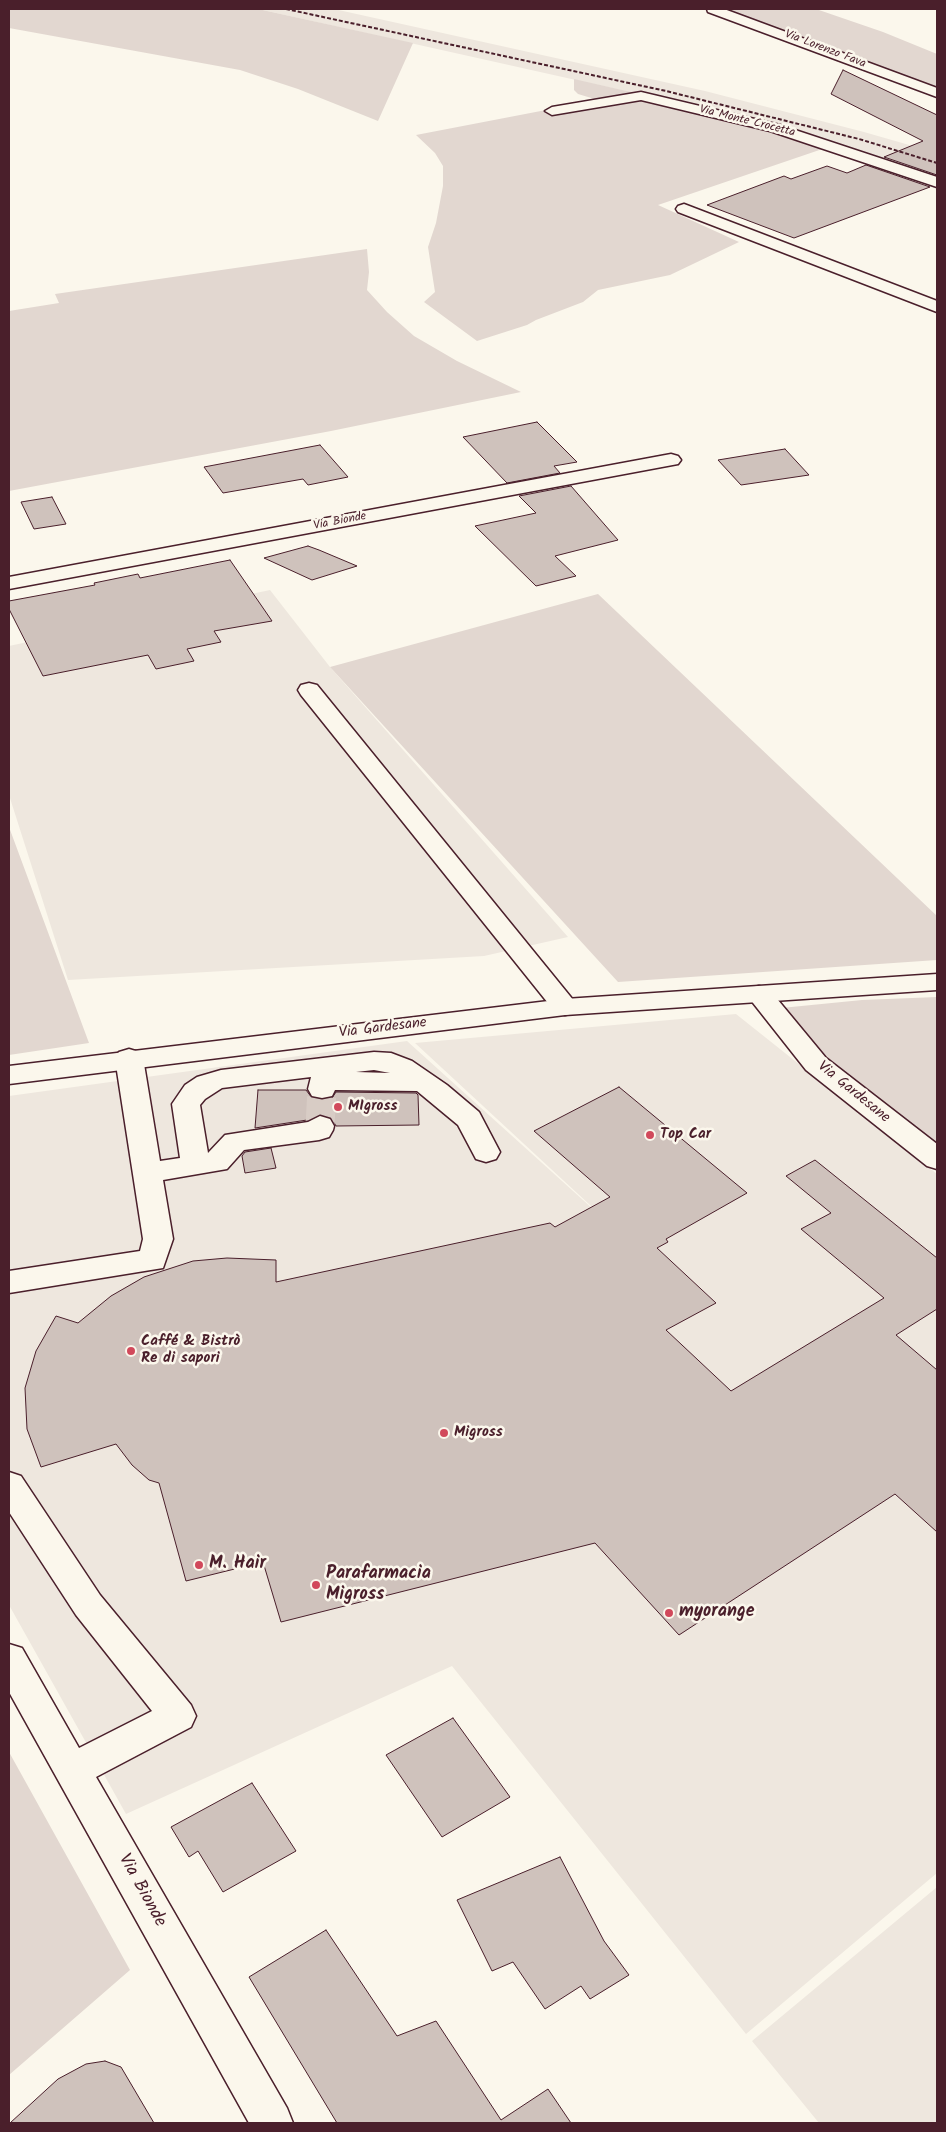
<!DOCTYPE html>
<html>
<head>
<meta charset="utf-8">
<style>
  body { margin:0 }
  #map { position:relative; width:946px; height:2132px; overflow:hidden; background:#fbf7ec; font-family:Kalam,sans-serif }
  canvas { display:block }
  .frame { position:absolute; inset:0; border:10px solid #4a1f2b; pointer-events:none }
</style>
</head>
<body>
<div id="map">
<canvas width="946" height="2132"></canvas>
<div class="frame"></div>
</div>
<script>
const ctx = document.querySelector('canvas').getContext('2d');
ctx.lineJoin = 'round';
function paint(path, color) {
  ctx.fillStyle = color;
  ctx.fill(path, 'evenodd');
}
function poly(rows) {
  const path = new Path2D();
  for (const r of rows) {
    path.moveTo(r[0], r[1]);
    for (let i = 2; i < r.length; i += 2) path.lineTo(r[i], r[i + 1]);
  }
  return path;
}
function trace(path, color, width, dash) {
  ctx.strokeStyle = color;
  ctx.lineWidth = width;
  ctx.lineCap = dash ? 'butt' : 'round';
  ctx.setLineDash(dash || []);
  ctx.stroke(path);
}
function drawText(font, color, halo, rows, align = 'center') {
  ctx.font = font + ' Kalam,sans-serif';
  ctx.lineWidth = 5;
  ctx.setLineDash([]);
  ctx.textBaseline = 'middle';
  ctx.strokeStyle = halo;
  ctx.fillStyle = color;
  for (const [text, x, y, turn = 0] of rows) {
    ctx.save();
    ctx.translate(x, y);
    ctx.rotate((+turn || 0) * Math.PI / 180);
    ctx.textAlign = isNaN(turn) ? turn : align;
    if (halo) ctx.strokeText(text, 0, 0);
    ctx.fillText(text, 0, 0);
    ctx.restore();
  }
}
paint(poly([
  [258,9,334,9,705,91,864,132,937,153,937,175,837,144,679,103],
  [270,590,330,667,568,937,484,956,68,980,9,795,9,646],
  [736,1014,937,1174,937,1873,746,2034,452,1666,126,1814,9,1605,9,1096,407,1041,645,1256,415,1043],
  [937,1887,937,2123,819,2123,752,2041]
]), '#eee7de');
paint(poly([
  [9,9,258,9,413,43,378,121,298,89,240,70,9,28],
  [726,9,816,9,883,32,937,54,937,87],
  [574,79,679,103,837,144,658,205,739,242,670,275,598,290,583,302,536,320,527,325,477,341,424,302,435,292,428,247,436,223,443,186,443,166,435,153,416,135,598,100,578,94,574,90],
  [367,249,369,272,367,290,387,312,414,336,457,361,521,392,331,431,9,491,9,311,59,303,55,294],
  [598,594,937,916,937,960,618,982,330,667],
  [9,827,89,1043,9,1055],
  [937,997,937,1145,761,1010,862,1000],
  [9,1752,130,1970,9,2075]
]), '#e2d7d0');
const building = poly([
  [843,70,937,115,937,175,884,157,923,141,831,94,843,70],
  [866,165,930,187,794,238,707,205,784,176,791,179,827,166,847,173,866,165],
  [537,422,577,462,554,466,560,473,507,483,463,437,537,422],
  [320,445,348,477,308,485,303,479,223,493,204,467,320,445],
  [785,449,809,475,741,485,718,460,785,449],
  [571,486,618,540,555,556,576,576,536,586,475,526,536,513,519,496,571,486],
  [52,497,66,524,34,529,21,502,52,497],
  [308,546,319,550,357,566,312,580,264,558,308,546],
  [230,560,272,621,214,631,221,642,187,649,194,661,156,669,148,655,43,676,9,609,9,601,95,585,94,583,138,574,140,578,230,560],
  [619,1087,747,1193,666,1239,668,1242,657,1248,716,1303,666,1330,731,1391,884,1298,801,1229,831,1213,786,1176,815,1160,937,1258,937,1309,896,1335,937,1370,937,1532,895,1494,679,1635,595,1543,281,1622,263,1562,186,1581,159,1483,149,1480,132,1465,116,1444,41,1467,27,1429,25,1388,36,1351,56,1316,78,1323,111,1296,144,1277,193,1261,227,1258,276,1260,276,1282,550,1223,555,1227,610,1197,534,1131,619,1087],
  [258,1090,306,1090,312,1098,322,1100,332,1098,336,1092,416,1093,418,1095,419,1125,336,1126,331,1117,321,1114,307,1120,255,1128,258,1090],
  [271,1148,276,1168,245,1173,242,1156,245,1152,271,1148],
  [453,1718,510,1797,442,1837,386,1755,453,1718],
  [252,1783,296,1851,223,1892,198,1851,189,1857,171,1827,252,1783],
  [560,1857,604,1941,629,1975,590,1999,581,1986,545,2009,513,1962,492,1971,457,1900,560,1857],
  [326,1930,397,2036,436,2021,501,2120,548,2089,571,2123,337,2123,249,1977,326,1930],
  [105,2061,121,2067,154,2123,10,2123,58,2079,86,2064,105,2061]
]);
paint(building, '#cfc2bc');
trace(building, '#4a1f2b', 1);
trace(poly([
  [320,1126,322,1089]
]), '#d8ccc5', 29, [29, 15]);
const minor = poly([
  [707,9,724,9,937,88,937,97,708,12,707,9],
  [641,92,780,125,937,177,937,187,770,131,641,100,552,115,545,111,552,107,641,92],
  [684,204,937,301,937,312,678,212,676,209,678,206,684,204],
  [671,454,678,456,681,460,678,464,9,589,9,577,671,454],
  [309,683,317,685,574,1001,578,1007,574,1013,565,1015,556,1013,301,695,298,690,301,685,309,683],
  [759,986,768,988,826,1058,937,1144,937,1169,927,1166,806,1070,746,994,750,988,759,986],
  [129,1049,139,1052,143,1058,160,1161,180,1158,172,1104,185,1085,197,1077,221,1070,374,1052,391,1053,412,1061,447,1085,479,1112,500,1152,496,1159,486,1162,476,1159,458,1125,417,1091,335,1090,332,1096,322,1098,312,1096,308,1089,311,1077,222,1088,205,1099,200,1105,208,1153,225,1135,308,1122,320,1116,330,1119,334,1126,333,1130,329,1137,319,1140,244,1150,227,1169,163,1180,173,1239,163,1268,9,1293,9,1271,140,1251,143,1239,115,1058,119,1052,129,1049],
  [374,1070,390,1073,356,1072,374,1070],
  [9,1472,21,1476,100,1595,191,1705,196,1716,191,1727,96,1777,287,2108,293,2123,249,2123,9,1692,9,1644,22,1648,79,1748,152,1711,76,1615,9,1512,9,1472]
]);
const major = poly([
  [937,974,937,990,565,1015,9,1084,9,1066,565,999,937,974]
]);
trace(minor, '#4a1f2b', 3);
trace(major, '#4a1f2b', 3);
paint(minor, '#fbf7ec');
paint(major, '#fbf7ec');
trace(poly([
  [286,9,666,91,859,139,937,163]
]), '#4a1f2b', 2, [4, 2]);
for (const [x, y, r, color] of [
  [338,1107,5,"#d1495b"],
  [650,1135,5,"#d1495b"],
  [131,1351,5,"#d1495b"],
  [444,1433,5,"#d1495b"],
  [199,1565,5,"#d1495b"],
  [316,1585,5,"#d1495b"],
  [669,1613,5,"#d1495b"]
]) {
  const dot = new Path2D();
  dot.arc(x, y, r, 0, 2 * Math.PI);
  ctx.fillStyle = color;
  ctx.fill(dot);
  trace(dot, '#fbf7ec', 2);
}
drawText('12px', '#4a1f2b', '#fbf7ec', [
  ["Via Lorenzo Fava",825,50,21],
  ["Via Monte Crocetta",747,122,14],
  ["Via Bionde",340,522,-11]
]);
drawText('15px', '#4a1f2b', '#fbf7ec', [
  ["Via Gardesane",383,1029,-7],
  ["Via Gardesane",853,1093,39]
]);
drawText('bold 15px', '#4a1f2b', '#fbf7ec', [
  ["MIgross",348,1107],
  ["Top Car",660,1135],
  ["Caffé & Bistrò",141,1342],
  ["Re di sapori",141,1359],
  ["Migross",454,1433]
], 'left');
drawText('bold 18px', '#4a1f2b', '#fbf7ec', [
  ["M. Hair",209,1565],
  ["Parafarmacia",326,1575],
  ["Migross",326,1596],
  ["myorange",679,1613]
], 'left');
drawText('18px', '#4a1f2b', '#fbf7ec', [
  ["Via Bionde",141,1891,61]
]);
</script>
</body>
</html>
